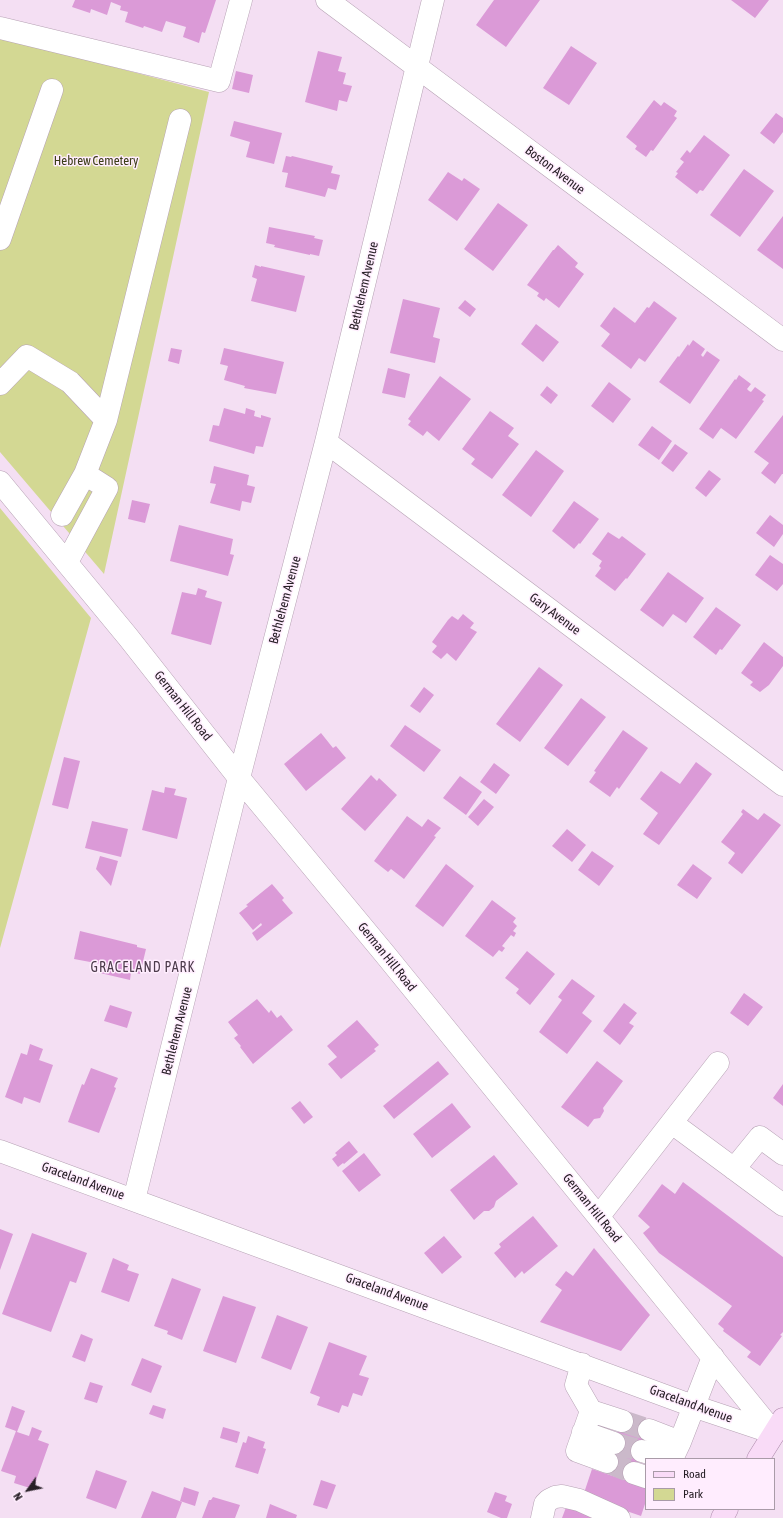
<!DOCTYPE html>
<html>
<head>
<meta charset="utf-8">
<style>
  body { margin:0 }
  #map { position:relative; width:783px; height:1518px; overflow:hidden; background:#f4dff3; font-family:"Asap Condensed",sans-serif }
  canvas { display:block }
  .legend { position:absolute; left:645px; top:1458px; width:130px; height:52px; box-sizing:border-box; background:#ffedfe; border:1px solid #a99ba8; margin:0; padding:5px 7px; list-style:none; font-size:12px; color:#282027 }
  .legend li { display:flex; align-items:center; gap:8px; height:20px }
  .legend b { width:20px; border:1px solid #a99ba8 }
  .north { position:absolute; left:8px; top:1470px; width:40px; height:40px; -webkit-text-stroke:3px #ffedfe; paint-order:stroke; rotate:237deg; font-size:11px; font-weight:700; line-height:16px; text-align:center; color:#282027 }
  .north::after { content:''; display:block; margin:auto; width:14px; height:18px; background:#282027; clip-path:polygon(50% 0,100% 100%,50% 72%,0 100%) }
</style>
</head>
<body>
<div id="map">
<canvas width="783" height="1518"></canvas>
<ul class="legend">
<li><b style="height:5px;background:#f9dbf7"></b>Road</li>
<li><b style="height:11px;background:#d3d893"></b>Park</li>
</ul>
<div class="north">N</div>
</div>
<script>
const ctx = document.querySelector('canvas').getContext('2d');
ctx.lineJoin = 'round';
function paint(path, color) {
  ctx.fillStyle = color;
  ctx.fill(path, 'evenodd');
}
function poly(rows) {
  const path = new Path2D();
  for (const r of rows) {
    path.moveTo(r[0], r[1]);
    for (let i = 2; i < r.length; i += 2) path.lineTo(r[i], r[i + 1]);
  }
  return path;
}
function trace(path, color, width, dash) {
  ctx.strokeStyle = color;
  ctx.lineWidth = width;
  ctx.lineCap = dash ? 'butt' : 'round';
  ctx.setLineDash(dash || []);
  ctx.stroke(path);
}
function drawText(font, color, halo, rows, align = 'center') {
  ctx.font = font + ' "Asap Condensed",sans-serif';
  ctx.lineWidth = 3;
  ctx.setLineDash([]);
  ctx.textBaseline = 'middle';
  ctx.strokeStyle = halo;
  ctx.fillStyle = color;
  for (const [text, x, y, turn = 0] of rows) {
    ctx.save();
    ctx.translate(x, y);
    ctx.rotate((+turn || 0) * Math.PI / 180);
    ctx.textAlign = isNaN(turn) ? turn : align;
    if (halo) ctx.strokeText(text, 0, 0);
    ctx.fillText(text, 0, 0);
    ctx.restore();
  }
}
paint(poly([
  [0,37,209,92,104,574,0,452],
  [0,508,91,618,0,948]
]), '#d3d893');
paint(poly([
  [75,0,216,0,205,33,202,32,199,43,183,37,186,27,166,21,162,32,144,26,143,28,125,22,128,12,120,10,121,6,111,2,107,15,91,9,90,13,72,7],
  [494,0,540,0,506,47,476,25],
  [731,0,769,0,755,18],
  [571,46,597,63,569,105,543,88],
  [318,51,342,57,338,71,346,73,343,84,352,86,347,102,339,100,337,111,305,102],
  [236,71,253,75,249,93,232,89],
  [654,100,661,106,664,102,677,111,674,116,677,118,653,151,651,150,646,157,635,149,637,146,626,137],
  [776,113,783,118,783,132,774,144,760,133],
  [234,121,282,133,274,164,246,157,250,142,230,136],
  [704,135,730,155,703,191,700,190,697,194,675,177,678,173,676,172,684,162,680,159,687,150,690,153],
  [286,156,291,157,292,156,333,166,331,173,340,175,336,190,328,188,325,197,285,187,288,173,282,172],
  [744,169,774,191,740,237,710,215],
  [448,172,462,181,464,178,480,189,457,221,428,200],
  [498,203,528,225,493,271,464,249],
  [783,216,783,269,757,250],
  [269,227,315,236,314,238,323,240,319,256,310,254,310,255,274,247,275,245,266,243],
  [558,245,578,263,575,267,584,274,559,308,546,298,544,301,537,296,539,293,527,285,553,250,554,250],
  [255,265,261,267,261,266,305,276,296,312,251,301,257,279,252,277],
  [403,299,440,308,433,337,440,339,435,363,390,353],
  [465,300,476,309,470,317,458,308],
  [654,301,677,318,645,362,639,358,631,369,601,346,610,334,600,326,614,307,635,323,647,307,649,308],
  [536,324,559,342,543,362,521,344],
  [693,340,705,349,701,355,703,357,707,351,720,360,690,404,659,382,678,356,679,357,688,344,689,346],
  [171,348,182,350,179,364,168,361],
  [224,348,284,362,276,394,244,388,245,386,224,380,228,366,220,364],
  [388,368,410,374,405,398,382,393],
  [739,375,751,384,747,389,749,391,751,392,755,387,766,395,762,400,764,401,736,439,721,428,713,439,699,429,735,379,736,380],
  [440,376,471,399,439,441,427,431,423,436,408,425,411,421,408,419],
  [609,382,631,399,613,423,591,406],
  [547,386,558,395,551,404,540,395],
  [224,408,245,414,246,408,255,411,254,416,261,418,261,415,271,418,263,447,256,446,254,454,209,441,213,425,219,426],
  [490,411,514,428,508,436,519,444,492,479,471,464,475,459,462,449],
  [783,415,783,474,782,474,775,484,761,473,769,463,754,452],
  [652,426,672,441,659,460,638,445],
  [675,444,688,453,673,472,661,463],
  [536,450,564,471,531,517,502,495],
  [214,466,249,475,247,485,255,487,251,503,242,501,240,511,210,503,216,484,210,483],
  [709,470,721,479,706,497,695,488],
  [132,500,150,504,145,523,128,519],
  [574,501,599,519,580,544,579,543,574,549,552,531],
  [770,515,783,525,783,534,774,547,756,533],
  [179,525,233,539,230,554,234,555,228,576,170,561],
  [608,532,619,539,622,536,646,554,627,579,626,578,615,591,595,576,601,568,599,566,602,561,592,554],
  [770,555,783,564,783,584,777,591,755,575],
  [668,572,704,598,686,623,673,614,663,627,640,610],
  [198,588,207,591,205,597,222,602,211,645,171,634,182,592,196,595],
  [716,607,741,625,722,650,720,649,716,655,693,637],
  [463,614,474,623,470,628,477,632,456,661,447,653,441,659,432,652,437,646,432,642,448,620,452,616,458,620],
  [764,642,783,657,783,666,769,685,760,692,750,685,753,682,741,673],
  [539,667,563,685,520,742,496,724],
  [424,687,434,695,420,713,410,706],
  [581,698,606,717,568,766,544,748],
  [405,725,441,750,424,772,390,746],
  [623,730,648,748,619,789,617,787,610,797,589,782,596,772,594,771],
  [321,733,333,748,336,746,346,758,306,791,284,764],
  [64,757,80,761,68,809,52,805],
  [696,762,712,774,659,845,643,834,658,813,640,799,661,771,680,784],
  [494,763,510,775,496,794,480,782],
  [371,775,377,781,379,778,397,795,365,831,341,809],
  [460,776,482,792,466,815,443,798],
  [165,787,176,789,174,795,187,798,177,839,142,830,152,790,164,793],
  [484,799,494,807,478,826,468,817],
  [743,809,758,820,764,813,781,825,742,874,728,863,735,853,721,842,743,814,741,812],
  [407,816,422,827,428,819,441,828,434,836,436,837,404,879,391,869,388,872,374,861],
  [92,821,128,829,121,857,85,848],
  [567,829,586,845,572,862,552,846],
  [592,851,614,866,599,886,578,870],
  [100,856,118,861,111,886,96,869],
  [446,864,474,886,443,927,415,906],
  [693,864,712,878,697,899,677,885],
  [272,884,284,898,282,900,293,913,257,941,252,933,262,925,261,923,253,930,239,913,248,906,246,905],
  [492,900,516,918,513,922,517,926,513,931,516,933,514,937,511,935,502,946,505,948,502,952,499,950,493,957,465,936],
  [80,931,137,945,137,947,146,949,140,974,131,972,130,980,100,973,101,964,74,959],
  [527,951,555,974,530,1005,516,993,519,989,505,978],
  [572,979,595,996,582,1013,592,1021,567,1054,539,1032,562,1000,558,997],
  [744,993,763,1007,748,1026,730,1013],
  [257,999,269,1013,271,1010,277,1018,281,1015,293,1030,253,1064,240,1047,241,1046,234,1038,238,1035,228,1022],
  [624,1003,637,1013,629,1023,634,1026,620,1045,603,1031],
  [110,1005,132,1012,127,1028,104,1021],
  [357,1020,379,1045,374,1049,376,1051,341,1079,328,1064,337,1057,327,1046],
  [30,1044,43,1049,39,1060,53,1065,40,1103,24,1097,22,1104,5,1097,21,1053,27,1055],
  [438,1061,449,1074,394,1119,383,1106],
  [597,1061,623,1081,603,1108,604,1111,600,1118,594,1119,588,1127,561,1107],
  [91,1068,118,1078,114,1087,116,1088,99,1133,68,1122,82,1084,84,1085],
  [783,1084,783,1106,773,1098],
  [300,1101,313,1117,304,1124,291,1108],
  [452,1103,471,1127,432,1158,413,1134],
  [349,1141,358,1152,344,1164,343,1163,338,1167,332,1159,337,1155,335,1153],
  [364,1153,381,1175,359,1192,342,1171],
  [494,1155,518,1184,496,1201,494,1207,489,1211,484,1211,474,1220,450,1190],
  [683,1182,783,1257,783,1332,780,1335,782,1336,760,1366,747,1357,751,1352,723,1331,724,1329,718,1324,732,1306,659,1253,643,1233,650,1227,638,1216,662,1184,675,1194],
  [533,1216,558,1246,524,1274,522,1271,515,1278,494,1253,501,1247,499,1244],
  [0,1229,13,1234,0,1270],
  [32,1233,87,1253,76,1283,70,1281,51,1332,2,1314],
  [444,1236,462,1257,442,1274,424,1253],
  [594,1248,650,1315,621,1351,540,1322,562,1290,555,1285,566,1271,573,1276],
  [113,1258,129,1265,127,1270,139,1274,129,1302,101,1292],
  [172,1278,201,1289,182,1340,167,1334,168,1331,154,1326],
  [223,1296,256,1307,236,1363,203,1351],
  [277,1315,308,1327,291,1370,261,1358],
  [81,1334,93,1339,85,1362,72,1357],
  [329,1342,367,1356,359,1375,369,1378,362,1396,353,1393,348,1407,342,1405,339,1413,317,1405,320,1397,310,1393],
  [142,1358,162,1366,151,1393,131,1385],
  [90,1382,103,1386,97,1403,84,1399],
  [153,1405,166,1409,163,1419,149,1414],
  [12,1406,25,1411,17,1432,29,1436,32,1427,42,1431,38,1440,49,1444,33,1489,14,1483,16,1476,1,1471,16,1431,5,1427],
  [624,1414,651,1424,633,1475,606,1465],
  [223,1427,240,1432,237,1443,220,1438],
  [248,1436,265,1442,263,1448,266,1449,258,1474,235,1467,243,1442,246,1443],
  [592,1469,646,1487,646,1501,641,1516,583,1496],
  [96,1470,127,1481,116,1509,86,1498],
  [321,1480,336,1485,327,1509,313,1505],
  [184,1487,199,1492,195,1506,180,1501],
  [152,1491,182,1502,176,1518,141,1518],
  [495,1492,507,1496,505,1501,512,1504,507,1518,501,1518,487,1512],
  [213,1497,240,1505,235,1518,202,1518,209,1500,211,1500],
  [568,1502,610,1518,562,1518],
  [270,1504,297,1515,296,1518,266,1518]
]), '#db9ad7');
trace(poly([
  [622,1421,649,1430],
  [614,1443,642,1451],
  [607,1462,634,1473]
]), '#cbb9ca', 22, [22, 11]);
const minor = poly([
  [327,0,783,340],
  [0,28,219,81,241,0],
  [0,239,52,90],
  [0,384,27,356,70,382,106,420,180,120],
  [326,442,783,785],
  [0,482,128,637,239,778,384,953,774,1433],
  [62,515,85,474,106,420],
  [67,562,107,488,85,474],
  [672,1123,783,1205],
  [0,1151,693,1406,774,1433],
  [734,1169,760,1137,783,1154],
  [134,1200,239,778,326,442,433,0],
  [599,1216,718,1063],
  [582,1364,576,1385,591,1411,622,1421],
  [591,1411,577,1451,607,1462],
  [649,1430,680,1442,672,1459],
  [583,1432,614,1443],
  [680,1442,713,1357],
  [642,1451,668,1459],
  [634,1473,646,1477],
  [542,1518,545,1504,549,1500,555,1497,562,1496,579,1500,619,1518]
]);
const major = poly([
  [758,1459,783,1419],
  [722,1518,727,1509]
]);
trace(minor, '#b6a2b4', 23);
trace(major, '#ad8aab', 23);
trace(minor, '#fff', 22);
trace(major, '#f9dbf7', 22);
drawText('13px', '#3b3d17', '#ffedfe', [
  ["Hebrew Cemetery",96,161]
]);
drawText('13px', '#282027', '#ffedfe', [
  ["Boston Avenue",555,170,37],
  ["Bethlehem Avenue",364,286,-77],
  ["Bethlehem Avenue",285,600,-75],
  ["Gary Avenue",555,614,37],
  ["German Hill Road",183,706,52],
  ["German Hill Road",387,957,51],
  ["Bethlehem Avenue",177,1031,-76],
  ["Graceland Avenue",83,1181,20],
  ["German Hill Road",592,1208,51],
  ["Graceland Avenue",387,1292,20],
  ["Graceland Avenue",691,1404,20]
]);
ctx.letterSpacing = '1px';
drawText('14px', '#4c3b4b', '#ffedfe', [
  ["GRACELAND PARK",143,968]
]);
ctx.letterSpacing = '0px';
</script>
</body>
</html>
